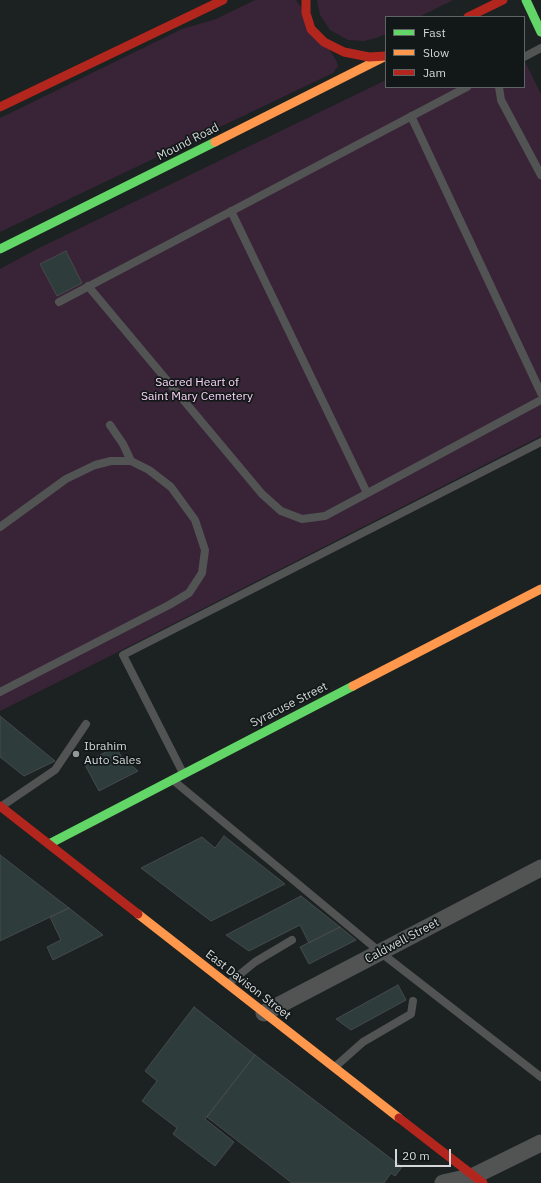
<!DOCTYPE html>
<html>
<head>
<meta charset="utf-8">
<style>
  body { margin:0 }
  #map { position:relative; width:541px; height:1183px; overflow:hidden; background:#1c2121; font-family:"IBM Plex Sans",sans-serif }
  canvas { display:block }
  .legend { position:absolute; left:385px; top:16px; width:140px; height:72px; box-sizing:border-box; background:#121818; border:1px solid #5f6464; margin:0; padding:5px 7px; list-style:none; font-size:12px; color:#d3d7d7 }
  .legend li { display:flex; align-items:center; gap:8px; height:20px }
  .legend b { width:20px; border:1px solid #5f6464 }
  .scale { position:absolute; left:395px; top:1149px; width:56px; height:18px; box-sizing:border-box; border:2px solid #d3d7d7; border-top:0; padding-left:5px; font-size:12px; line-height:14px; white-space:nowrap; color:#d3d7d7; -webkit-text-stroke:3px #121818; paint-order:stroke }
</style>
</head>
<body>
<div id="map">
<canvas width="541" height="1183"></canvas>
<ul class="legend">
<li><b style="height:5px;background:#63d668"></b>Fast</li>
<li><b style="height:5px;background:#ff974d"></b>Slow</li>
<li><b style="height:5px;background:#b3261e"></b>Jam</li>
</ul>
<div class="scale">20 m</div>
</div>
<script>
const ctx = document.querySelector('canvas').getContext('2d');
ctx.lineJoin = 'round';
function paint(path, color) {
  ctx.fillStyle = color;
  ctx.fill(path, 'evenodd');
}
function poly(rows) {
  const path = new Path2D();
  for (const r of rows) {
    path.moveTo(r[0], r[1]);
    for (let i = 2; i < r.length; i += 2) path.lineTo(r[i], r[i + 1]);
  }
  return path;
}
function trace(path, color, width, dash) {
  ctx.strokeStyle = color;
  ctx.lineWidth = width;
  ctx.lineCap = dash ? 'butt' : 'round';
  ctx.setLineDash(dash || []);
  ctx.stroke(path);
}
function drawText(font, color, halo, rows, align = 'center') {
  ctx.font = font + ' "IBM Plex Sans",sans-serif';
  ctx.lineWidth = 3.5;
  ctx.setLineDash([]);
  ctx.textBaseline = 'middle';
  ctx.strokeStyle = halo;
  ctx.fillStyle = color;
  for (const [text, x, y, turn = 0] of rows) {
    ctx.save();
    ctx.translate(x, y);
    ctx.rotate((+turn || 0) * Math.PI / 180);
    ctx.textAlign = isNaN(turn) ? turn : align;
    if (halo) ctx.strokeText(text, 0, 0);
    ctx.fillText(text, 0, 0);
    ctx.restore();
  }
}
paint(poly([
  [255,0,296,0,336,60,338,66,333,73,0,232,0,118,182,29,216,19],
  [317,0,453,0,419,17,386,17,386,34,376,38,364,41,348,40,330,30,320,15],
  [524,60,541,94,541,436,116,653,0,711,0,269,37,249,386,80,386,87,524,87]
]), '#392437');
const building = poly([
  [66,251,82,283,57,296,40,264,66,251],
  [0,716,55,761,24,776,0,757,0,716],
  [116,747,121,756,138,771,99,791,84,763,116,747],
  [224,836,285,884,211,921,141,868,202,837,215,848,224,836],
  [0,855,69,908,0,941,0,855],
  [301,896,340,927,309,943,300,925,249,951,226,935,301,896],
  [69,908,103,935,53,960,47,947,61,940,50,917,69,908],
  [340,927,356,940,309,964,300,947,340,927],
  [398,985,406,1000,351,1030,336,1019,398,985],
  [194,1007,255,1055,205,1119,234,1142,215,1166,173,1134,177,1128,142,1101,157,1081,145,1071,194,1007],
  [255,1055,402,1167,395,1176,391,1173,384,1183,292,1183,207,1117,255,1055]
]);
paint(building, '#2e3c3b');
trace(building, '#464a4a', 1);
trace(poly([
  [524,57,541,48],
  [499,87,501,100,541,175],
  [411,116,541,393],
  [231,211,367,493],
  [88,286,262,494,281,511,302,519,325,516,541,400],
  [59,302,467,87],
  [110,425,123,444,131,461],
  [0,527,66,479,95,465,111,461,131,461,149,470,171,487,195,520,205,550,202,573,189,593,169,605,0,692],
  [183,773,123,655,541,442],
  [174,781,380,952,541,1077],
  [2,806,55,770,86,724],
  [228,984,255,962,292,940],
  [336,1066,363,1042,411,1014,413,1001]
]), '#525454', 8);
trace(poly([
  [264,1013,541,868],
  [443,1183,474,1176,541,1143]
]), '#525454', 17);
trace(poly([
  [526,0,541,32],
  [0,249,215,142],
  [49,844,353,686]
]), '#63d668', 9);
trace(poly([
  [215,142,386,56],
  [353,686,541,589],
  [138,914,399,1118]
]), '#ff974d', 9);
trace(poly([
  [306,0,306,13,311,29,324,42,344,52,369,57,386,56],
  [468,17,503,0],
  [0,107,223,0],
  [0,806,138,914],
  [399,1118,483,1183]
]), '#b3261e', 9);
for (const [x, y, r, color] of [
  [76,754,4,"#939797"]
]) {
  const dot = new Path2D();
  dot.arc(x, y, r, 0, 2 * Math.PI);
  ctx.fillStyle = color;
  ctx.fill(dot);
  trace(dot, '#121818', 1.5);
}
drawText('12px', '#d3d7d7', '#121818', [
  ["Mound Road",188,142,-27],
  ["Syracuse Street",289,705,-27],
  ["Caldwell Street",402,941,-28],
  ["East Davison Street",248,985,38]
]);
drawText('12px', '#fcd4f8', '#121818', [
  ["Sacred Heart of",197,383],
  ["Saint Mary Cemetery",197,397]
]);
drawText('12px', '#d3d7d7', '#121818', [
  ["Ibrahim",84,747],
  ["Auto Sales",84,761]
], 'left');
</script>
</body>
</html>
